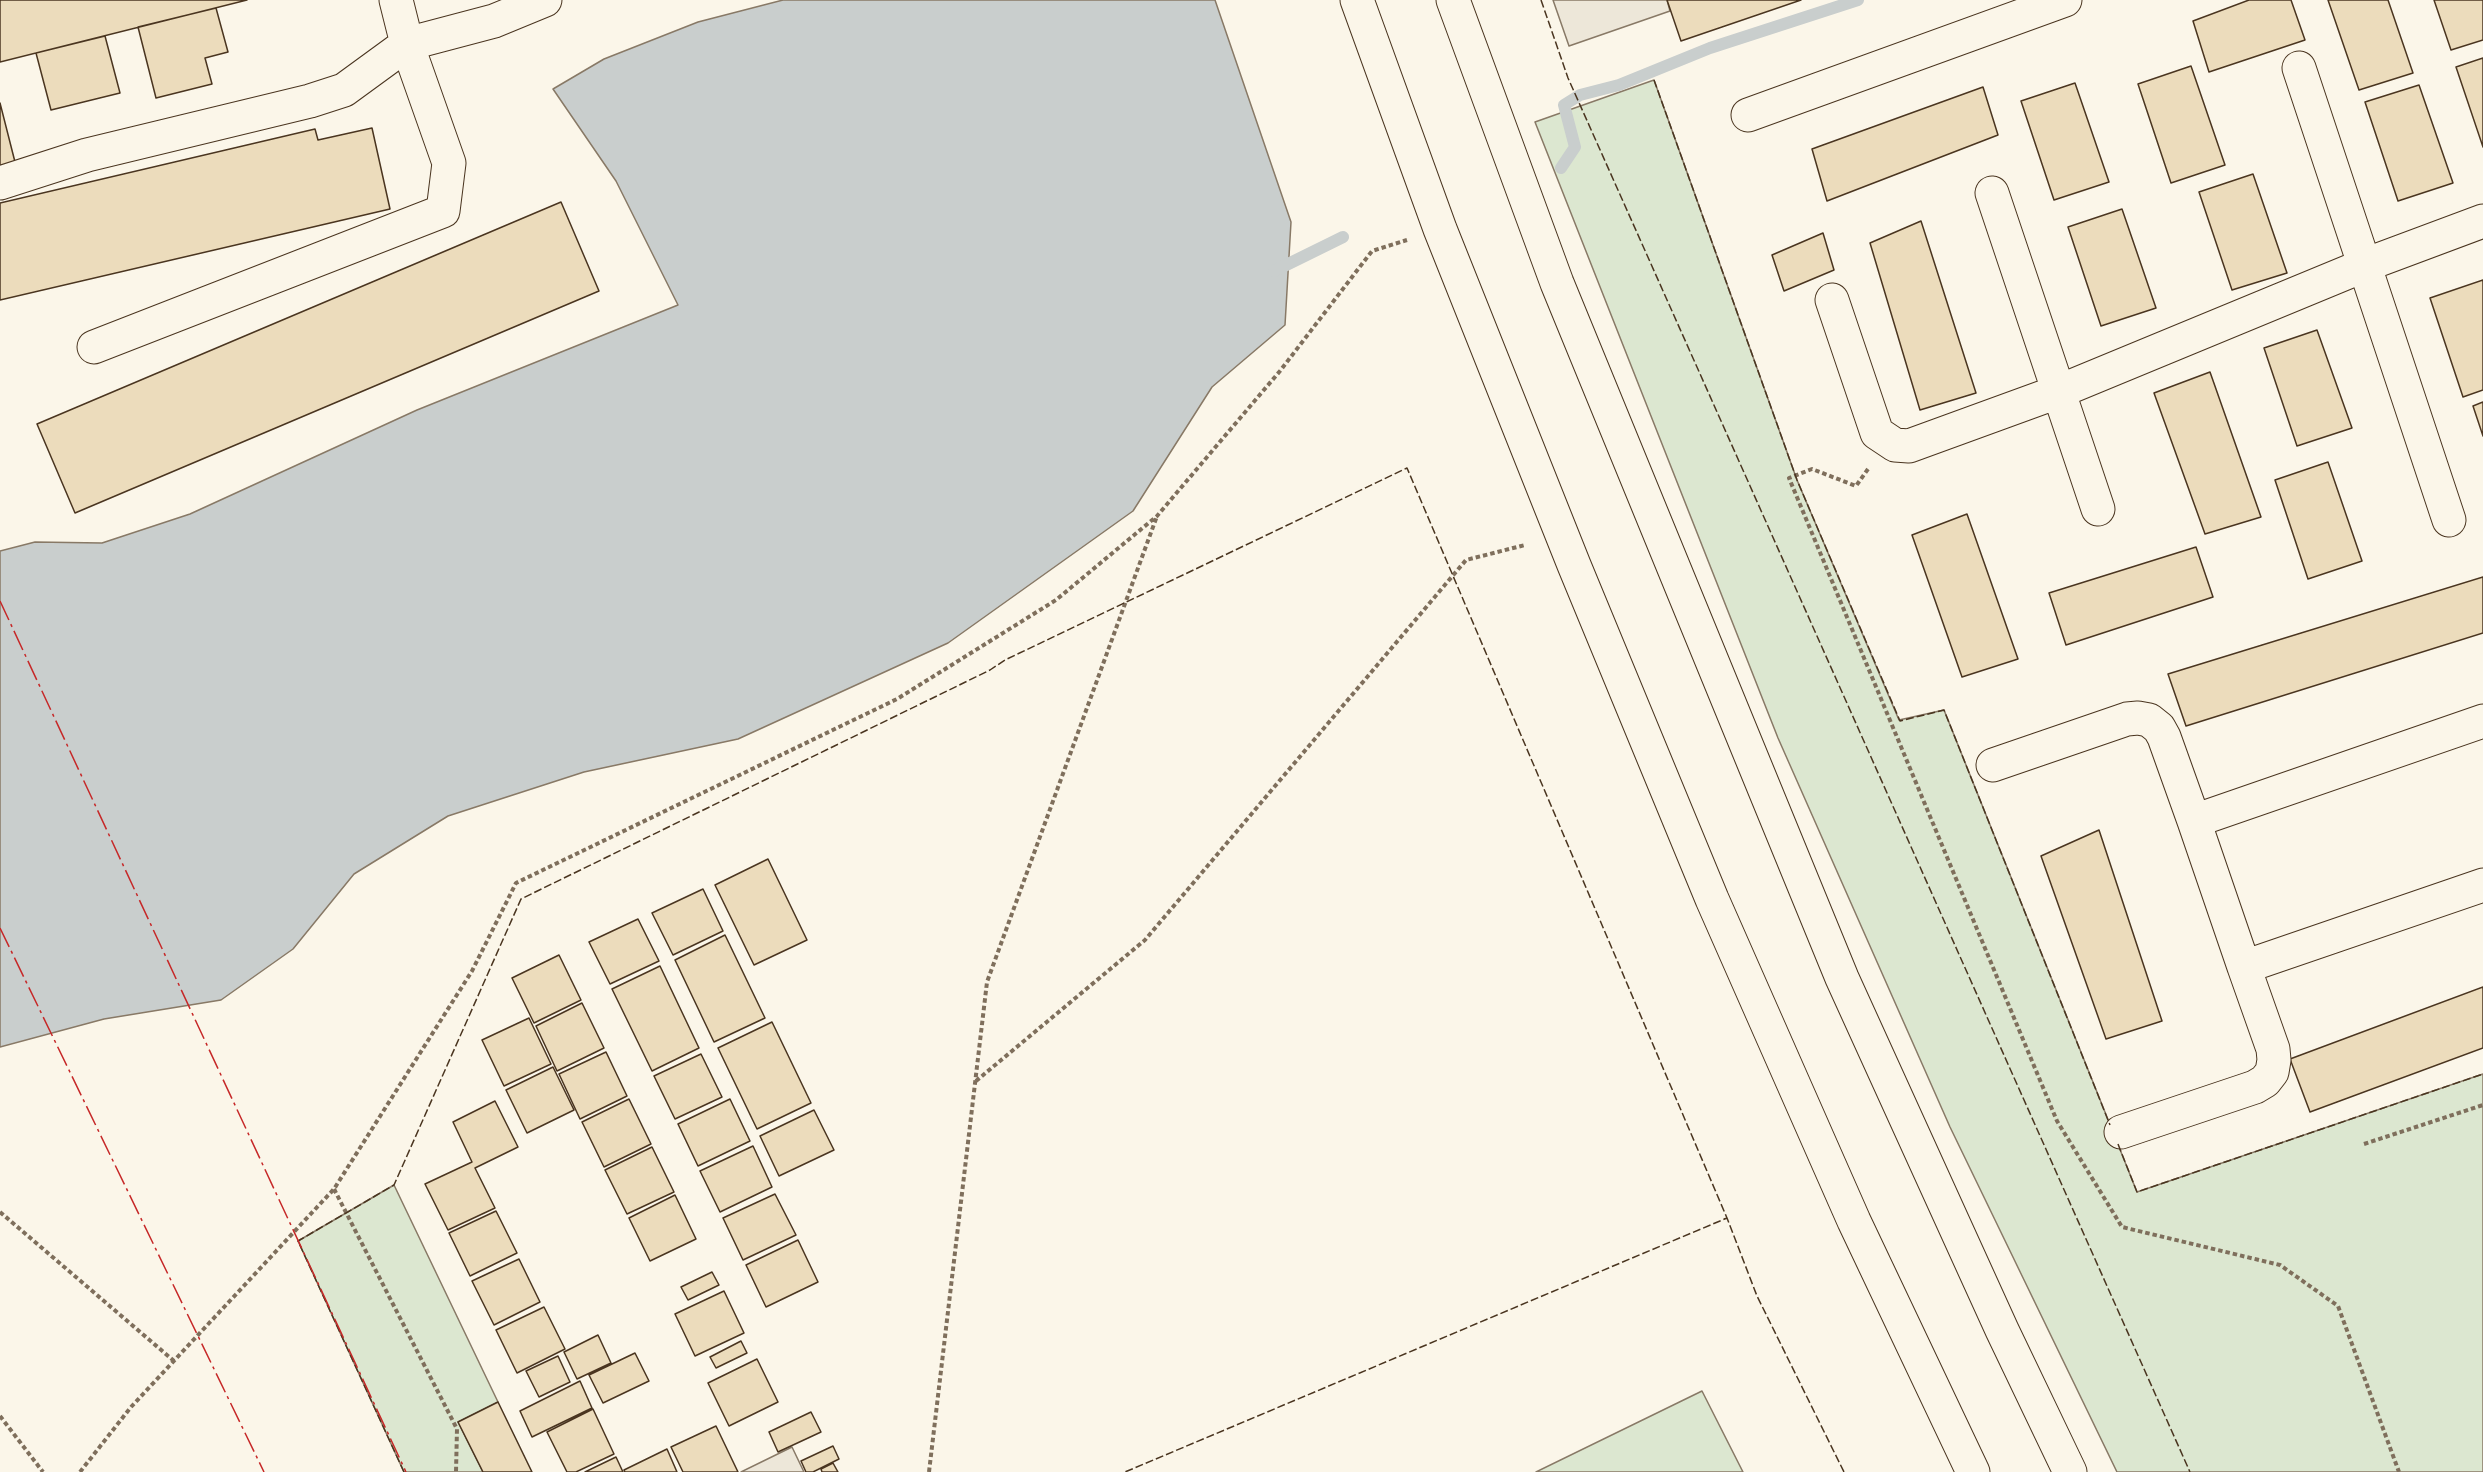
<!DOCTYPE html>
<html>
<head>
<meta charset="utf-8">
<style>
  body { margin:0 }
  canvas { display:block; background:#fbf6e9 }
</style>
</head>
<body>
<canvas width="2483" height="1472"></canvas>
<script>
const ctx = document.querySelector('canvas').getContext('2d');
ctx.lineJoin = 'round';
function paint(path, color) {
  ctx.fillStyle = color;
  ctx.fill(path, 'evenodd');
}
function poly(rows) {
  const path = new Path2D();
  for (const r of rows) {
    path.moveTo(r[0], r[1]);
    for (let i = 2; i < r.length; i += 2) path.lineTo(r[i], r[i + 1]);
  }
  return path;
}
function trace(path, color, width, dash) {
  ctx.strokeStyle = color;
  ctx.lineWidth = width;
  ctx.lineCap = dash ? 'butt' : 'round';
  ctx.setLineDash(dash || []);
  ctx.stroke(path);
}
const green = poly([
  [1654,80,1797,480,1899,720,1944,710,2137,1192,2483,1074,2483,1472,2117,1472,1950,1127,1778,738,1535,122,1654,80],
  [394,1185,498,1402,458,1422,483,1472,404,1472,298,1241,394,1185],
  [1702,1391,1743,1472,1536,1472,1702,1391]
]);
paint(green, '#dce7d0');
trace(green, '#887966', 1.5);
const parking = poly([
  [1553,0,1667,0,1670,11,1569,46,1553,0],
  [792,1447,804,1472,741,1472,792,1447]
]);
paint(parking, '#ede7d9');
trace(parking, '#887966', 1.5);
const water = poly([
  [783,0,1215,0,1291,222,1285,325,1212,387,1133,511,948,643,738,739,584,772,448,816,354,874,293,949,221,1000,104,1019,0,1047,0,551,35,542,102,543,190,514,417,410,678,305,616,181,553,89,604,59,698,22,783,0]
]);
paint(water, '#c9cecd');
trace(water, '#887966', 1.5);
trace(poly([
  [1561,168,1575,147,1564,105,1580,95,1619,85,1710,48,1858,0],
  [1274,271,1343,237]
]), '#c9cecd', 12);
const building = poly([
  [0,0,247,0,0,62,0,0],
  [1667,0,1801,0,1681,41,1667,0],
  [2249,0,2291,0,2305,40,2209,72,2193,21,2249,0],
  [2328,0,2388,0,2413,73,2359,90,2328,0],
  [2434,0,2483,0,2483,40,2451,50,2434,0],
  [216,8,228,52,205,58,212,84,156,98,138,27,216,8],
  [105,36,120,93,51,110,36,53,105,36],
  [2483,58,2483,147,2456,67,2483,58],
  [2191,66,2225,165,2171,183,2138,84,2191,66],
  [2075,83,2109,182,2054,200,2021,101,2075,83],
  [2419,85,2453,183,2398,201,2365,102,2419,85],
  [1983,87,1998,135,1827,201,1812,149,1983,87],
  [0,103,15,162,0,166,0,103],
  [372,128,390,209,0,300,0,203,315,129,318,140,372,128],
  [2253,174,2287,273,2232,290,2199,192,2253,174],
  [561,202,599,291,75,513,37,424,561,202],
  [2122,209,2156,308,2101,326,2068,227,2122,209],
  [1921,221,1976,393,1920,410,1870,243,1921,221],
  [1823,233,1834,270,1784,291,1772,255,1823,233],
  [2483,280,2483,390,2463,397,2430,298,2483,280],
  [2317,330,2352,428,2297,446,2264,348,2317,330],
  [2210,372,2261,517,2205,534,2154,393,2210,372],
  [2483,402,2483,436,2473,406,2483,402],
  [2328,462,2362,561,2308,579,2275,480,2328,462],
  [1967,514,2018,659,1962,677,1912,535,1967,514],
  [2196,547,2213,597,2066,645,2049,593,2196,547],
  [2483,577,2483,633,2186,726,2168,674,2483,577],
  [2099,830,2162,1021,2106,1039,2041,856,2099,830],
  [768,859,807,940,754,965,715,885,768,859],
  [703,889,723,931,673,955,652,913,703,889],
  [638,919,659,961,610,984,589,942,638,919],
  [725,935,765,1018,714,1042,675,960,725,935],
  [559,955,581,1000,534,1023,512,978,559,955],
  [660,966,699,1048,652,1071,612,989,660,966],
  [2483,987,2483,1048,2310,1112,2290,1059,2483,987],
  [582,1003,604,1048,557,1071,536,1026,582,1003],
  [529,1018,551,1064,504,1086,482,1040,529,1018],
  [772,1022,811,1103,757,1129,718,1048,772,1022],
  [606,1052,627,1096,580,1119,559,1074,606,1052],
  [701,1054,722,1097,675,1119,654,1076,701,1054],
  [553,1067,574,1110,527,1133,506,1090,553,1067],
  [629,1099,651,1144,604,1167,582,1122,629,1099],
  [730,1099,750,1141,698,1166,678,1124,730,1099],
  [495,1101,518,1147,475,1168,495,1208,448,1230,425,1184,472,1162,453,1122,495,1101],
  [814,1110,834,1150,779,1176,760,1136,814,1110],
  [753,1146,772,1187,720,1212,700,1171,753,1146],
  [652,1147,674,1192,627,1214,605,1170,652,1147],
  [775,1194,796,1235,743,1260,723,1218,775,1194],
  [675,1195,696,1239,650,1261,629,1218,675,1195],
  [496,1211,517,1253,470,1276,449,1233,496,1211],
  [798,1240,818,1282,766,1307,746,1265,798,1240],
  [519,1259,540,1302,494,1325,472,1281,519,1259],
  [712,1272,719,1285,688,1300,681,1287,712,1272],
  [724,1291,744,1333,695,1356,675,1314,724,1291],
  [544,1307,565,1349,517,1373,496,1330,544,1307],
  [598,1335,611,1363,577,1379,564,1352,598,1335],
  [741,1341,747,1353,716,1368,710,1357,741,1341],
  [635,1353,649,1381,603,1403,589,1375,635,1353],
  [558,1356,570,1382,539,1397,526,1371,558,1356],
  [757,1359,778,1402,729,1426,708,1383,757,1359],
  [580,1381,592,1408,532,1437,520,1411,580,1381],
  [498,1402,532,1472,483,1472,458,1422,498,1402],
  [593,1409,614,1454,576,1472,567,1472,547,1432,593,1409],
  [811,1412,821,1432,778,1452,769,1432,811,1412],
  [716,1426,738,1472,683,1472,671,1447,716,1426],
  [833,1446,839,1459,813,1472,806,1472,801,1461,833,1446],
  [667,1449,677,1472,625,1472,624,1470,667,1449],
  [616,1457,623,1472,585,1472,616,1457],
  [833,1463,838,1472,822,1472,821,1469,833,1463]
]);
paint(building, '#ecdcbc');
trace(building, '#4a3520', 1.5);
const minor = poly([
  [2299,68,2449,520],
  [1748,115,2065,0],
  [0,183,87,155,310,101,344,90,407,44,494,21,545,0],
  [1992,193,2098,509],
  [1832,300,1877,433,1895,445,1909,446,2060,391,2365,265,2483,221],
  [94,347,443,211,449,163,407,44,396,0],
  [2483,721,2194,821,2244,967,2483,885],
  [1993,765,2127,719,2138,718,2149,720,2159,728,2164,737,2194,821],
  [2121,1132,2255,1087,2265,1081,2272,1072,2274,1060,2273,1049,2244,967]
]);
const highway = poly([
  [1357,0,1440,229,1574,565,1712,899,1854,1221,1973,1472],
  [1453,0,1557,283,1842,978,2002,1330,2070,1472]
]);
trace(minor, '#4a3520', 35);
trace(highway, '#4a3520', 35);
trace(poly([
  [1868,469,1856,486,1812,469,1789,478,2057,1121,2122,1227,2280,1265,2338,1306,2399,1472],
  [976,1081,1145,940,1466,560,1525,545],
  [2364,1144,2483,1105],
  [334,1189,457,1429,456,1472],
  [0,1212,174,1361],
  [0,1416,43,1472],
  [80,1472,131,1407,334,1189,472,971,516,883,897,699,1056,600,1157,516,1280,371,1372,251,1407,240],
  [929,1472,987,982,1157,516]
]), '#7f6f5c', 4, [4.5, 3]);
trace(minor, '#fbf6e9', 33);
trace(highway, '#fbf6e9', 33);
trace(poly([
  [1541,0,1568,78,2190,1472],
  [1654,80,1797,480,1900,721,1944,710,2110,1125],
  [2118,1144,2137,1192,2483,1074],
  [1724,1219,1727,1218,1757,1296,1844,1472],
  [404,1472,298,1241,394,1185,521,899,990,670,1005,660,1407,468,1727,1218,1125,1472]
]), '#4a3520', 1.5, [8, 3]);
trace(poly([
  [0,601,406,1472],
  [0,928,264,1472]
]), '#c62828', 1.5, [21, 4.5, 3, 4.5]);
</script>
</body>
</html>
